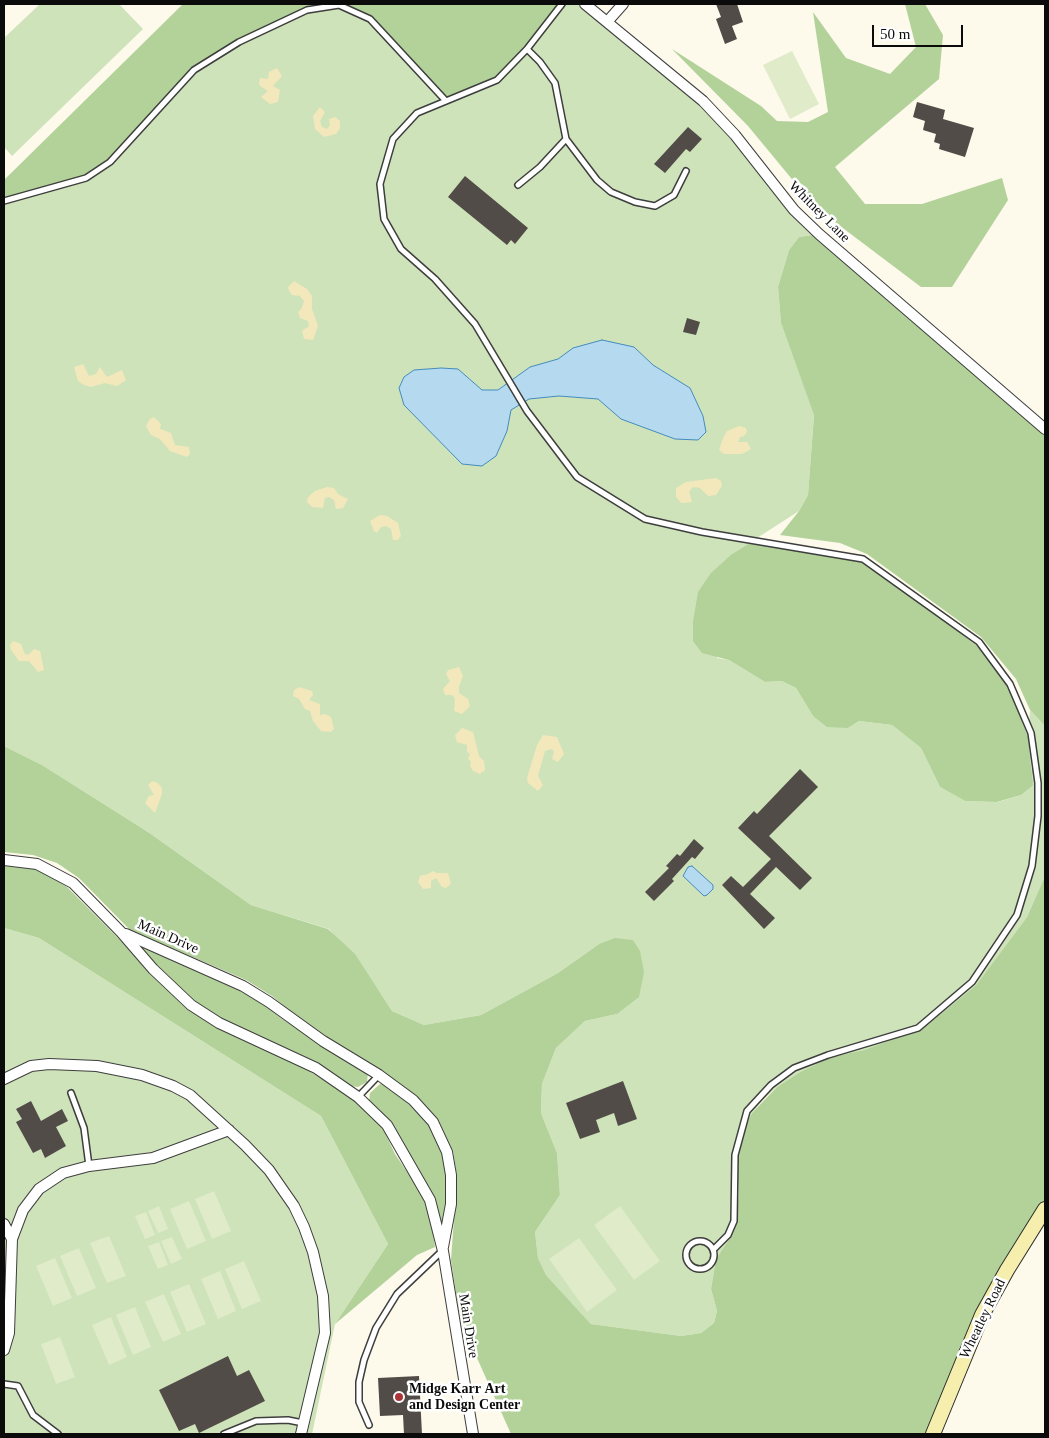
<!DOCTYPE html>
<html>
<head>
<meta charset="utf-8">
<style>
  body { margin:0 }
  #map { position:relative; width:1049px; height:1438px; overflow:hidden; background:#fdf9eb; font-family:Georgia,serif }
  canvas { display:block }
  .frame { position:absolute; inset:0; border:5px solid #0b0b0b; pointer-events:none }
  .scale { position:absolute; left:872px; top:25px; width:91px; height:22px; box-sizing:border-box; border:2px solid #0b0b0b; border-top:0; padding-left:6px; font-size:15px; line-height:18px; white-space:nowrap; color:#0b0b0b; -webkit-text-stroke:4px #fff; paint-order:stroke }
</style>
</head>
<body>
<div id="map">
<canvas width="1049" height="1438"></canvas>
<div class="frame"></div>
<div class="scale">50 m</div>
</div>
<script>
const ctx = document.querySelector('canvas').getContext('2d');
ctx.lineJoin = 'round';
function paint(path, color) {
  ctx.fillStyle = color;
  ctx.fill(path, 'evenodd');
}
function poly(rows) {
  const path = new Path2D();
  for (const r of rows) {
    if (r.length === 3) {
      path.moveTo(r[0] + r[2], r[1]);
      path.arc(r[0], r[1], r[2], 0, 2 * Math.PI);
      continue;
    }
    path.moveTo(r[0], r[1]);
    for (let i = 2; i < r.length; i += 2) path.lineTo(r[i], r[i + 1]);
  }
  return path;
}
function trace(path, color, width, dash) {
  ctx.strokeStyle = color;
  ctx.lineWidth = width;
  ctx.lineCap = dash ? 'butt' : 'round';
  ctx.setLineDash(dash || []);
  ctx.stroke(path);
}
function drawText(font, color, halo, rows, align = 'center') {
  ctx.font = font + ' Georgia,serif';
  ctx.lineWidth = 5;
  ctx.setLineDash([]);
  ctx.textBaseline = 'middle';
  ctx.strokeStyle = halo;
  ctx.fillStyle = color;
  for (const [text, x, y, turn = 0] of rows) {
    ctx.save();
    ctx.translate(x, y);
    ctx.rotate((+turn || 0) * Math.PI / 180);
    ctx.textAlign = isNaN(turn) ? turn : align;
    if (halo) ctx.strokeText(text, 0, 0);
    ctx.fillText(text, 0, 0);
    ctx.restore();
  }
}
paint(poly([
  [40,4,119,4,143,29,12,156,4,147,4,38],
  [585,4,703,101,819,234,799,237,789,250,778,287,781,323,814,414,808,495,799,511,732,554,717,658,729,660,765,682,782,681,796,688,813,716,848,728,859,721,892,725,921,748,940,787,965,801,998,802,1021,795,1033,765,1028,737,1030,710,1045,726,1045,876,1027,917,976,985,925,1027,864,1050,831,1057,800,1072,777,1087,764,1099,752,1113,737,1167,739,1193,734,1233,716,1259,711,1289,717,1311,714,1323,701,1333,681,1336,591,1324,546,1275,538,1258,535,1232,560,1195,557,1153,541,1113,542,1084,556,1048,585,1021,617,1014,599,944,558,973,481,1015,424,1025,392,1011,377,988,329,929,251,905,148,832,42,765,4,746,4,201,194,70,239,42,307,10,339,5],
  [4,928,39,938,321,1116,388,1244,335,1324,312,1434,4,1434]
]), '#cee3b9');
paint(poly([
  [183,4,562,4,527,49,497,80,446,101,370,19,339,5,307,10,239,42,194,70,110,162,86,178,4,201,4,180],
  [905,4,925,4,943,35,939,79,835,167,865,204,922,204,1002,178,1008,200,952,287,921,287,815,207,748,126,672,49,761,106,777,121,808,122,828,112,813,12,846,58,890,74,916,47],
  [819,234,1045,429,1045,726,1030,710,1016,679,981,637,867,554,840,543,780,535,799,511,808,495,814,415,781,323,778,287,789,250,799,237],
  [751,542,863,559,977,646,1008,685,1028,737,1033,785,1021,795,997,802,965,801,940,787,921,748,892,725,859,721,848,728,827,727,813,716,796,688,782,681,765,682,729,660,702,653,693,641,693,622,698,592,711,573,732,554],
  [4,746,42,765,148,832,251,905,328,929,355,954,392,1011,424,1025,481,1015,558,973,599,944,615,938,633,940,640,951,644,972,639,997,617,1014,585,1021,556,1048,542,1084,541,1113,557,1153,560,1195,535,1232,538,1258,546,1275,591,1324,681,1336,701,1333,714,1323,717,1311,711,1289,716,1259,734,1232,739,1193,737,1167,740,1139,752,1113,777,1087,800,1072,831,1057,864,1050,925,1027,976,985,1027,917,1045,876,1045,1209,1007,1270,933,1434,511,1434,460,1320,451,1260,457,1177,453,1151,439,1121,415,1098,316,1032,272,996,246,980,130,930,79,878,57,863,33,855,4,852],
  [4,866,33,868,52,877,67,887,180,1000,298,1064,358,1102,382,1126,395,1154,424,1197,430,1212,435,1247,417,1255,335,1324,388,1244,321,1116,39,938,4,928],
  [132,940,255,998,282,1019,368,1072,367,1082,358,1087,349,1086,208,1012,173,983],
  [380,1084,388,1084,426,1118,446,1152,449,1185,443,1235,437,1212,369,1101,370,1093]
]), '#b3d29a');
paint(poly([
  [277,68,282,76,273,86,280,90,278,102,270,104,261,97,268,91,260,86,259,83,260,78,268,79,269,72],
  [320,107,325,112,320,121,322,127,327,129,330,125,329,119,335,117,340,121,340,128,336,134,324,137,315,129,313,116],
  [294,281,307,289,312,296,312,309,318,326,313,340,304,339,302,331,309,326,308,321,300,318,298,312,302,308,304,301,300,296,292,295,289,291,288,287],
  [83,364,89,376,96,374,100,367,107,377,122,370,126,380,117,386,105,383,91,387,84,385,78,381,74,367],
  [154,417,161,424,160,429,171,433,175,445,189,447,190,454,187,457,170,451,160,439,151,435,146,426,150,419],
  [739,426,746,428,747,432,744,436,740,437,738,442,747,442,751,449,742,454,724,454,719,450,723,438,727,431],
  [716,478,721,481,722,486,716,495,708,496,700,488,693,487,689,492,692,502,681,503,676,497,676,488,686,482],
  [327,487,334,488,338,494,348,499,343,508,336,509,334,500,329,497,325,498,323,508,312,507,307,502,308,497,315,491],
  [380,515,387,516,398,523,401,536,398,540,393,540,391,529,386,526,381,527,377,533,374,531,370,521],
  [13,641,21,644,25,654,28,655,34,649,40,651,44,670,38,672,29,661,19,661,11,650,10,645],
  [459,667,463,676,459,687,459,693,468,699,470,706,462,714,454,711,455,699,452,695,445,695,443,689,450,681,446,674,448,670],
  [299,687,312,691,313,695,309,700,320,704,320,715,325,714,331,717,334,729,331,732,321,731,313,721,310,711,305,709,299,699,293,696,294,690],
  [462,728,473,732,479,756,484,761,485,770,480,774,473,771,470,766,471,762,468,759,470,754,467,752,467,745,457,742,455,735],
  [543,735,557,737,564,754,558,762,552,759,554,752,552,749,545,751,538,776,543,785,538,791,528,783,527,778,537,745],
  [152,781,158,783,162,788,162,794,155,813,145,803,149,796,154,795,148,785],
  [433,871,437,873,448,873,451,884,446,888,442,887,436,878,431,881,431,888,423,889,418,882,420,876,428,874]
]), '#f3e8bc');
paint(poly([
  [792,51,819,104,790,119,763,65],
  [214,1191,231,1231,212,1239,195,1199],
  [189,1201,206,1241,187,1249,170,1209],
  [159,1206,168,1229,158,1233,148,1211],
  [620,1206,660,1261,634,1280,594,1225],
  [146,1212,155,1235,145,1239,135,1216],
  [109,1236,126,1276,107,1283,90,1243],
  [172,1237,182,1259,171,1264,161,1241],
  [579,1238,617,1290,587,1312,549,1259],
  [159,1242,168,1265,158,1269,148,1246],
  [79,1248,96,1288,77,1296,60,1256],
  [55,1258,72,1298,53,1306,36,1266],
  [244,1261,261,1301,242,1309,225,1269],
  [220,1271,236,1311,218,1319,201,1279],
  [189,1284,206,1324,187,1332,170,1292],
  [164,1294,181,1334,163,1342,145,1302],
  [135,1307,151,1347,133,1355,116,1315],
  [111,1317,127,1357,109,1365,92,1325],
  [60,1337,75,1377,56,1384,41,1344]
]), '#dfebc9');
const water = poly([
  [602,340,634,347,653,365,690,388,703,416,706,432,698,440,675,439,621,419,598,399,559,396,529,399,511,410,507,431,496,456,482,466,462,464,404,405,399,388,404,377,414,370,441,368,458,369,482,390,498,390,530,367,558,359,573,348,602,340],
  [692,866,713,885,713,889,707,895,704,896,683,876,688,867,692,866]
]);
paint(water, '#b5d9ef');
trace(water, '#448cbe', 1);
paint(poly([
  [716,4,737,4,743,22,732,26,737,39,725,44,716,19,721,17],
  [917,102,945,110,943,119,974,128,965,157,939,149,940,144,934,142,936,134,923,130,925,121,913,117],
  [688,127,702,139,690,152,686,149,665,173,654,164],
  [465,176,528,228,515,244,511,240,507,245,448,197],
  [687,318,700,322,696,335,683,332],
  [800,769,818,787,769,836,812,878,800,890,776,867,750,894,775,918,764,929,722,885,731,876,743,887,771,859,738,828,754,811,757,814],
  [694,839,704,848,695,859,692,857,672,879,674,881,654,901,645,892,669,868,666,866,677,854,680,856],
  [623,1081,637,1119,618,1126,614,1113,596,1120,600,1132,580,1139,566,1103],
  [31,1101,41,1121,62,1109,68,1121,56,1127,66,1146,45,1158,41,1149,33,1153,16,1122,22,1119,16,1109],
  [228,1356,237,1376,249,1370,265,1401,199,1433,195,1424,179,1431,159,1390],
  [419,1376,422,1434,404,1434,403,1415,380,1416,378,1378]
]), '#524c48');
const lane = poly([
  [562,4,527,49,497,80,417,113,393,139,380,184,384,219,401,249,435,279,475,324,527,411,577,477,645,519,702,532,863,559,979,642,1010,684,1031,733,1038,783,1038,816,1032,866,1017,915,972,982,918,1028,828,1055,794,1068,771,1085,747,1111,735,1155,734,1221,728,1235,713,1250],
  [566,139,597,180,611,192,635,202,655,206,674,195,686,171],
  [518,185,540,167,566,139,555,83,540,62,527,49],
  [4,201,86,178,110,162,194,70,239,42,307,10,339,5,370,19,446,101],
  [71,1093,84,1128,89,1166],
  [358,1097,379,1075],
  [700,1255,14],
  [4,1384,18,1386,33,1415,58,1434],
  [369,1425,359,1402,359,1382,364,1360,376,1328,397,1294,442,1251],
  [224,1434,256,1421,288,1420,303,1423]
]);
const street = poly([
  [585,4,703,101,735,135,794,210,819,234,1045,429],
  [607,22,623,4],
  [4,860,37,864,73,883,121,932,153,969,191,1005,219,1023,316,1068,358,1097,387,1125,430,1200,443,1251,473,1434],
  [126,934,243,986,269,1002,323,1041,379,1075,413,1100,433,1122,447,1152,451,1175,451,1204,443,1247],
  [4,1079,31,1066,49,1064,97,1066,142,1075,173,1086,190,1095,245,1145,269,1170,294,1206,304,1227,313,1252,323,1296,325,1333,301,1434],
  [4,1224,12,1239],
  [4,1350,9,1333,12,1239,23,1210,39,1189,63,1173,89,1166,153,1158,229,1130]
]);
const secondary = poly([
  [933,1434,982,1315,1007,1270,1045,1209]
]);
trace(lane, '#3e3e3e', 8);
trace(street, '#3e3e3e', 12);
trace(secondary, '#2d2d2d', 16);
trace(poly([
  [4,5,5,4]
]), '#2d2d2d', 2, [5, 2.5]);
trace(lane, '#fff', 5);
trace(street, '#fff', 10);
trace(secondary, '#f6eead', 14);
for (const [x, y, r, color] of [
  [399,1397,5,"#ab3338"]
]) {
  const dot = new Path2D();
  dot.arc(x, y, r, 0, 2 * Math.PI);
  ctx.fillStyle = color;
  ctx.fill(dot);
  trace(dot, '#fff', 2);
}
drawText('14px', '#0b0b0b', '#fff', [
  ["Whitney Lane",819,212,45],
  ["Main Drive",168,937,24],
  ["Wheatley Road",983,1319,-64],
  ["Main Drive",468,1326,81]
]);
drawText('bold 14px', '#0b0b0b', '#fff', [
  ["Midge Karr Art",409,1389],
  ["and Design Center",409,1405]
], 'left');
</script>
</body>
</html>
